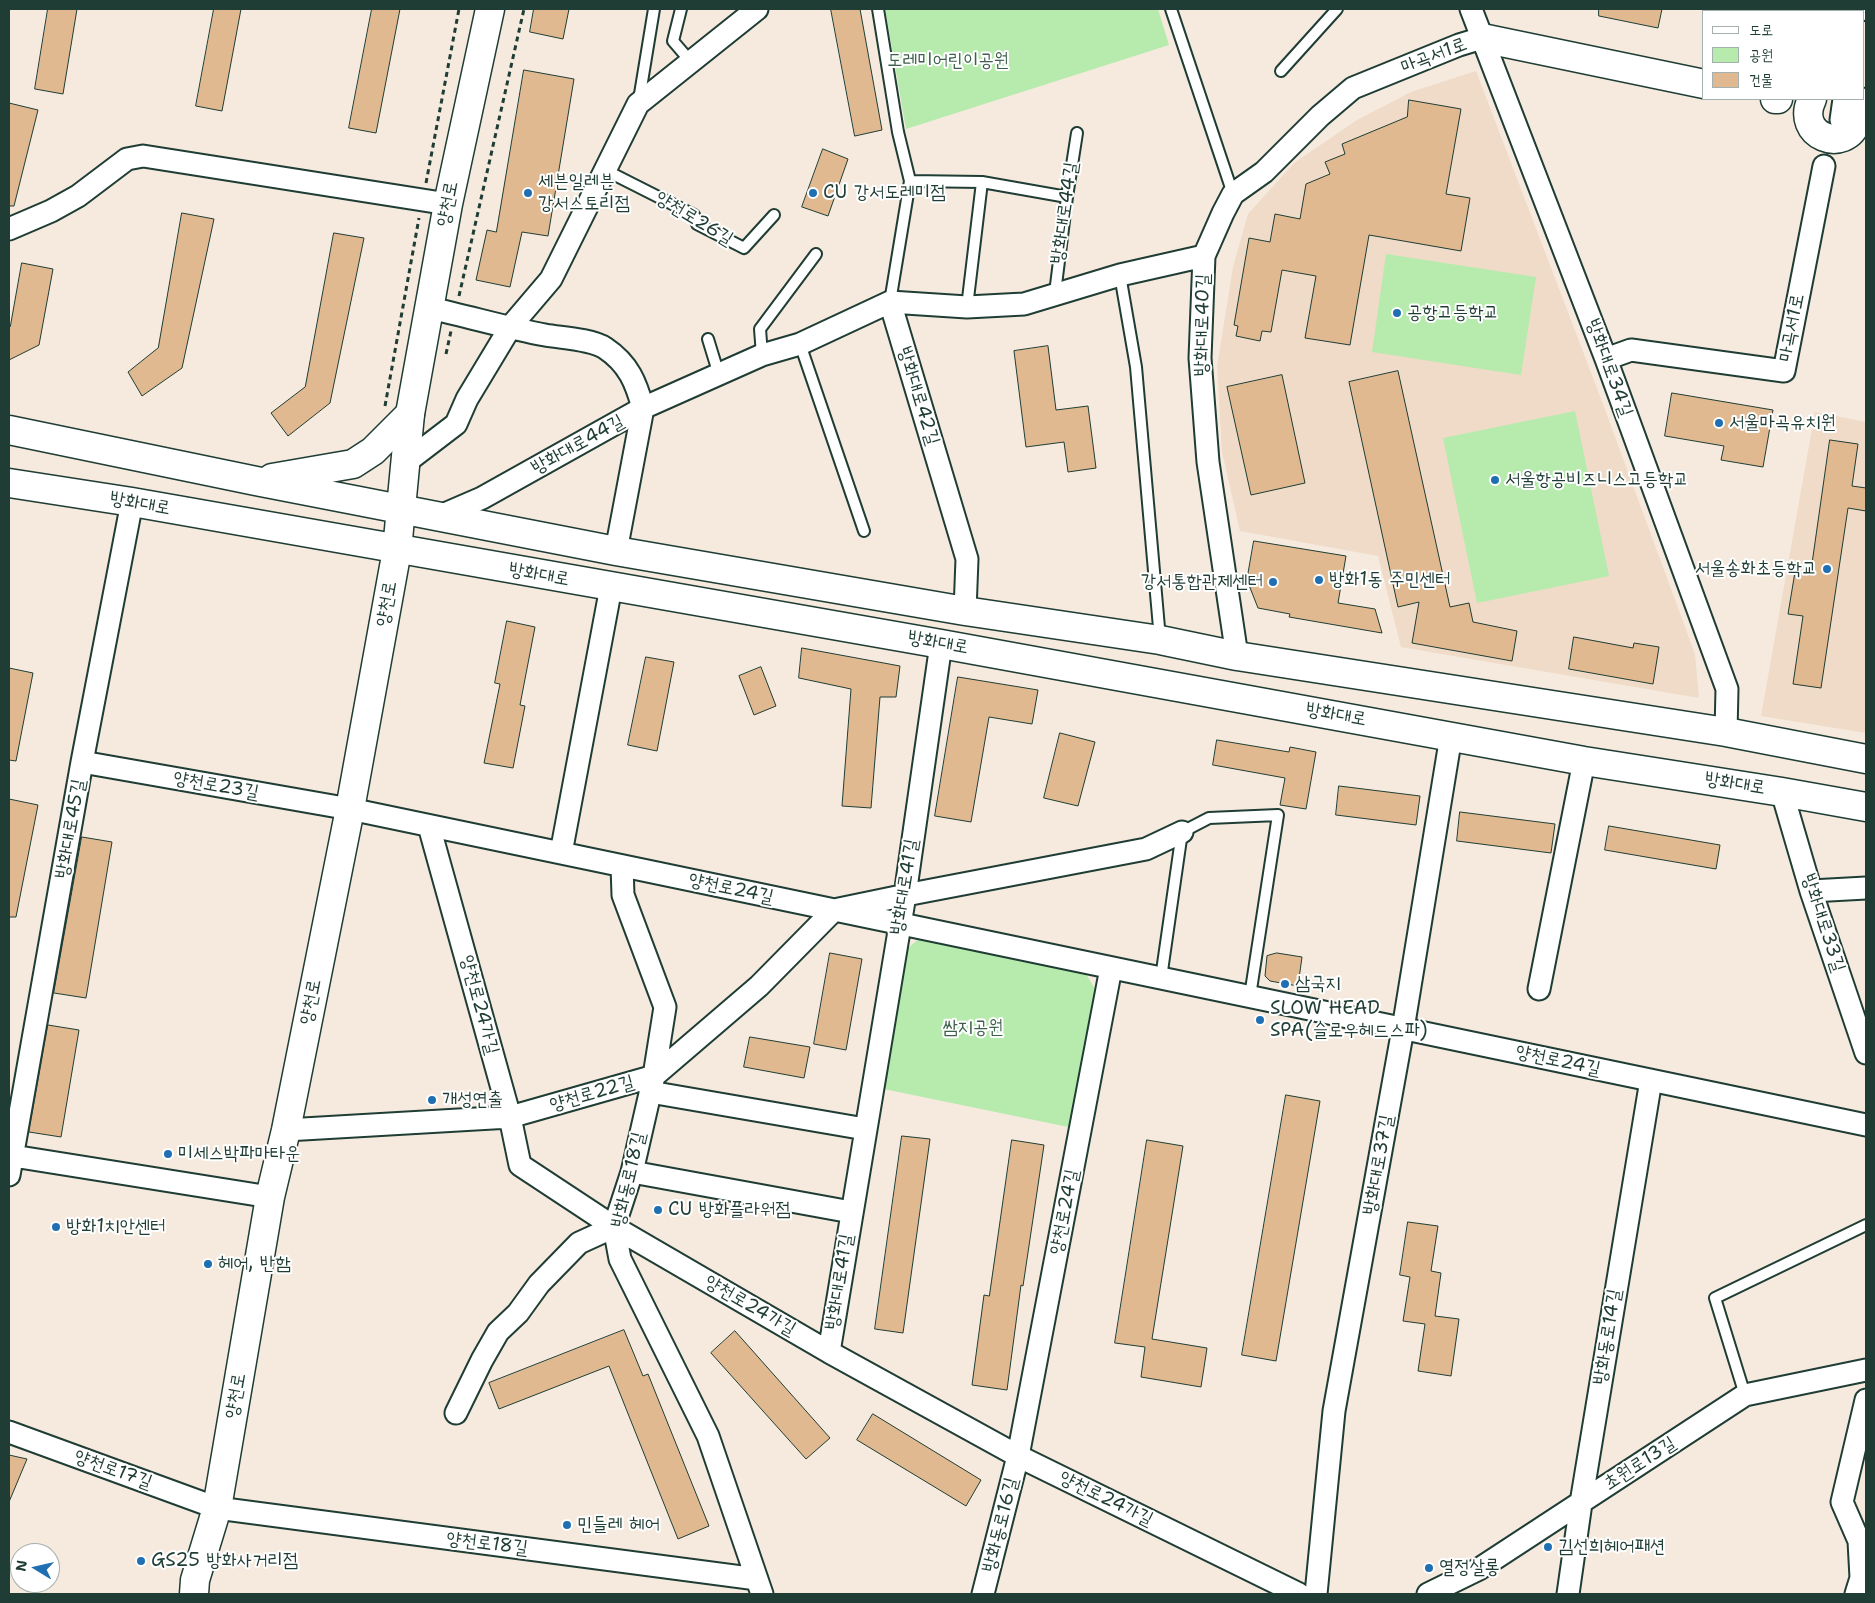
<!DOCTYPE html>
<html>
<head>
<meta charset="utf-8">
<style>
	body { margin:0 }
	#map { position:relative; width:1875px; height:1603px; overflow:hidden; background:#f6eade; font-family:"Shantell Sans","Poor Story",sans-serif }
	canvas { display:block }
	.frame { position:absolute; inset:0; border:10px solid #1f3d34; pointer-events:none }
	.legend { position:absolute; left:1702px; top:10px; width:162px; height:90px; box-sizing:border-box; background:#fff; border:1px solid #a5b1ae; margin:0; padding:6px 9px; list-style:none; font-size:15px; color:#1f3d34 }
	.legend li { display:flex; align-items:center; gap:10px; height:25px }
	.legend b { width:25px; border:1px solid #a5b1ae }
	.north { position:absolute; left:10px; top:1543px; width:50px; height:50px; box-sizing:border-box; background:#fff; border:1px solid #a5b1ae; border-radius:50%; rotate:279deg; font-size:14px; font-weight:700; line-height:20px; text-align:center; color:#1f3d34 }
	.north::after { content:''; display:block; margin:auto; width:18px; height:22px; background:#1f6fb2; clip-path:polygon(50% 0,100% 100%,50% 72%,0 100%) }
</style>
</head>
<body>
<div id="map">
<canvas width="1875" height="1603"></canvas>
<div class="frame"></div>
<ul class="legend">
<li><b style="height:6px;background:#fff"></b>도로</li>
<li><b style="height:14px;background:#b6ebad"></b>공원</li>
<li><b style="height:14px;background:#e0b991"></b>건물</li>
</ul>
<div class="north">N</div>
</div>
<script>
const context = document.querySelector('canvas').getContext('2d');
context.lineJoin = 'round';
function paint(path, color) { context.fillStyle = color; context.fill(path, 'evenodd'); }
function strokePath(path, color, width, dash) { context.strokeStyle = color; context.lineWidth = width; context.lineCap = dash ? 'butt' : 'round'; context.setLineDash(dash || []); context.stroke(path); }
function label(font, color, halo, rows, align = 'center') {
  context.font = font + ' "Shantell Sans","Poor Story",sans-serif'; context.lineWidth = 4; context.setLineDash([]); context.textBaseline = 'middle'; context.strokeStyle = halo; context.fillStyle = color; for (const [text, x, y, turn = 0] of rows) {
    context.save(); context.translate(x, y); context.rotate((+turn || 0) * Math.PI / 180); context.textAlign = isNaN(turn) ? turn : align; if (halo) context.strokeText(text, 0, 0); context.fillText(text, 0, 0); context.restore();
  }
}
paint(new Path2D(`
	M1476,71L1603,404L1695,654L1699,698L1401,647L1378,556L1240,531L1222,452L1217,367L1233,267L1248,214L1294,163L1357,120L1411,92Z
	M1815,412L1866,422V733L1761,716Z`), '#efdbc7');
paint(new Path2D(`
	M885,9H1158L1169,45L906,129Z
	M1386,254L1536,277L1521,375L1372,352Z
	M1575,411L1609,576L1477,603L1443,438Z
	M921,937L1086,974L1100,997L1073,1128L879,1088L901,954Z`), '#b6ebad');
const building = new Path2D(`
	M48,9H77L63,94L35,89Z
	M214,9H241L222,111L196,106Z
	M372,9H400L376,133L349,128Z
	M534,9H569L563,39L530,32Z
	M831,9H860L882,130L855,136Z
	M1599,9H1662L1658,28L1599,16Z
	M524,70L574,79L548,236L522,232L510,287L476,280L487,230L496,232Z
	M1409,100L1461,109L1446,194L1470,198L1461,251L1369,235L1350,345L1305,338L1316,276L1282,270L1271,332L1262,331L1260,341L1236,336L1238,326L1234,325L1249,238L1270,242L1275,214L1300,219L1306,184L1330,174L1325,162L1345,154L1342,144L1407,117Z
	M9,103L38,110L14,206H9Z
	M823,149L848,159L828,216L802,207Z
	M182,213L214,219L182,368L142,396L128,372L158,348Z
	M334,233L364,238L330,403L288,436L271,413L305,387Z
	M22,263L53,269L39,345L9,360V328L10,327Z
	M1048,346L1056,410L1088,406L1096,468L1068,472L1064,442L1026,447L1014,351Z
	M1398,371L1450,607L1469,603L1473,622L1517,631L1512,661L1412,643L1419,602L1398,607L1349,382Z
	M1282,375L1305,483L1251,495L1227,387Z
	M1672,393L1773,410L1763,467L1721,460L1724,446L1665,436Z
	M1830,440L1858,444L1852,486L1866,488V511L1848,508L1821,688L1793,684L1803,616L1788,614L1795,572L1810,575Z
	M1254,541L1346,556L1338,603L1375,609L1382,633L1289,617L1290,614L1258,608L1247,580Z
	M507,621L535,627L520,705L525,706L513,768L484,763L500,684L495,683Z
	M1574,637L1633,648L1634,643L1659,647L1653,684L1569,669Z
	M802,648L900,666L896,697H880L871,808L842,806L851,689L799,678Z
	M646,657L674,662L657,751L628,745Z
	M761,667L776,706L754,715L739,676Z
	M9,668L33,673L16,761L9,760Z
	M958,677L1038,690L1032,724L989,717L971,822L935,816Z
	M1060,733L1095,742L1078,806L1044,798Z
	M1217,740L1289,752L1290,747L1316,752L1306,809L1280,805L1285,778L1213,765Z
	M1339,786L1420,796L1416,825L1336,815Z
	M9,799L38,805L16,917H9Z
	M1460,812L1555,824L1551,853L1457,841Z
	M1609,826L1720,845L1716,869L1605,850Z
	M82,837L112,842L86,998L54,993Z
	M830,953L862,959L846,1050L814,1044Z
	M1277,953L1302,957L1298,986L1270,981L1265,976L1267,956Z
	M48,1025L79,1030L61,1137L29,1132Z
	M750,1037L810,1047L804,1078L744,1067Z
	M1286,1095L1320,1101L1276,1361L1242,1355Z
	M902,1136L930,1139L903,1333L875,1329Z
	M1012,1140L1044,1145L1023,1286L1021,1285L1007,1390L972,1385L984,1295L989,1296Z
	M1147,1140L1183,1146L1152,1339L1207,1348L1201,1387L1141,1377L1145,1347L1115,1343Z
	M1408,1222L1438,1226L1431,1271L1441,1273L1435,1316L1459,1319L1451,1376L1418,1371L1425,1324L1403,1321L1410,1277L1400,1275Z
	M624,1330L643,1376L648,1374L709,1526L678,1539L609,1366L499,1409L489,1383Z
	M735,1331L830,1438L806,1459L711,1353Z
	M873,1414L981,1480L966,1506L857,1440Z
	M9,1455L27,1459L9,1502Z`);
paint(building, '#e0b991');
strokePath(building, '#1f3d34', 1);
const lane = new Path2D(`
	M681,9L673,41L691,62
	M878,9L898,132L910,181L890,302
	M1171,9L1233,194
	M1281,71L1337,9
	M639,100L654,9
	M605,170L694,215L697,224L744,248L774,215
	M910,181L982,182L1067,197
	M1120,275L1136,367L1160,639
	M1055,293L1067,197L1077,133
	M967,307L982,182
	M708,339L719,375
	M800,344L864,531
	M762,355L760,329L816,254
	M1161,978L1182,832L1209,818L1278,815L1250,996
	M1745,1395L1715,1298L1866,1225`);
const street = new Path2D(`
	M1471,9L1606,359L1727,689L1726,732
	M1859,11L1860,9
	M1841,120L1844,99
	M9,229L51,211L78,196L127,159L143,156L448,204
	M890,302L967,559L965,611
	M429,308C467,316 507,328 545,335C562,338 591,339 605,348C629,364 636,383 643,408L616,551
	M1606,359L1631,350L1784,371L1824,166
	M405,463L456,424L467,399L511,326L551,279L638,104L757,9
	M438,517L482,498L643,408L762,355L800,344L890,302L967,307L1024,304L1120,275L1204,256
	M1237,656L1208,462L1200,358L1204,256L1223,213L1233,194L1264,172L1320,116L1353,88L1459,45L1482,38
	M82,762L350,809L1866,1125
	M1782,792L1811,891L1866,1053
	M429,826L510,1117L520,1165L614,1227L829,1352L1018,1456L1299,1594
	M561,853L611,587
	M622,866L623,895L665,1007L654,1076L632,1172L614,1227L620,1259L708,1436L762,1594
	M1811,891L1866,888
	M1539,989L1584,761
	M650,1092L865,1129
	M286,1130L510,1117L654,1076L759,986L834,910L916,893L1146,849L1182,832
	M9,1158L13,1156L270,1197
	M632,1172L851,1212
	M9,1175L82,762L132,502
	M829,1352L905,895L941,644
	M456,1413L482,1360L498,1332L518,1313L539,1284L579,1243L614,1227
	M9,1432L217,1508L757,1579
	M983,1594L1018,1456L1111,968
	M1316,1594L1334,1411L1403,1029L1451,736
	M1428,1594L1479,1569L1745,1395L1866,1370
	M1568,1594L1581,1503L1651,1080
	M1856,1594L1861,1578L1859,1541L1842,1502L1866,1400`);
const secondary = new Path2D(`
	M1482,38L1704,84
	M1775,99H1778
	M1812,99C1794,136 1846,155 1857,121C1860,113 1859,107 1855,99
	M194,1594L195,1580L217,1508L270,1197L286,1130L350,809L397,550L410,414L448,204L490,9`);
const primary = new Path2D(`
	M9,430L256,481L616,551L965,611L1160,640L1237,656L1726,732L1866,759
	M272,478L353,464L373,451L410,414
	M9,483L132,502L941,644L1584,761L1782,792L1866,807`);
strokePath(lane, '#1f3d34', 14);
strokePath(street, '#1f3d34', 25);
strokePath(secondary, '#1f3d34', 31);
strokePath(primary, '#1f3d34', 31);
strokePath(new Path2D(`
	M426,183L459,9
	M459,296L524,9
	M446,354L451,331
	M385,406L419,218`), '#1f3d34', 3, [5, 4]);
strokePath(lane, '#fff', 10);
strokePath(street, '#fff', 21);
strokePath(secondary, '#fff', 28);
strokePath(primary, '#fff', 28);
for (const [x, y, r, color] of [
	[528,193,5,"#1f6fb2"],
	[813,193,5,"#1f6fb2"],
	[1397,313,5,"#1f6fb2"],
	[1719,423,5,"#1f6fb2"],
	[1495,480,5,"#1f6fb2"],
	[1827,569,5,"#1f6fb2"],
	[1319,580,5,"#1f6fb2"],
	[1273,582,5,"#1f6fb2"],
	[1285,984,5,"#1f6fb2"],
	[1260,1020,5,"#1f6fb2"],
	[432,1100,5,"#1f6fb2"],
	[168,1154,5,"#1f6fb2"],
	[658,1210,5,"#1f6fb2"],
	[56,1227,5,"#1f6fb2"],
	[208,1264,5,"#1f6fb2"],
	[567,1525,5,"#1f6fb2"],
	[1548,1547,5,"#1f6fb2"],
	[141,1561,5,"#1f6fb2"],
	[1429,1568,5,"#1f6fb2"]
]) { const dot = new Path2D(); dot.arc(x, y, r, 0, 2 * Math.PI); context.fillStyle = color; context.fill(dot); strokePath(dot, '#fff', 2); }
label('19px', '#1f3d34', '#fff', [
	["마곡서1로",1434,56,-21],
	["양천로",448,204,-79],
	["방화대로44길",1065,213,-82],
	["양천로26길",694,219,31],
	["방화대로40길",1203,325,-89],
	["마곡서1로",1792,328,-79],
	["방화대로34길",1609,368,70],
	["방화대로42길",918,396,73],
	["방화대로44길",578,445,-29],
	["방화대로",140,504,10],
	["방화대로",539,575,10],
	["양천로",387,604,-80],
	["방화대로",938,643,10],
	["방화대로",1336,715,10],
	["방화대로",1735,784,9],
	["양천로23길",216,786,10],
	["방화대로45길",71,829,-80],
	["방화대로41길",905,887,-81],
	["양천로24길",731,889,12],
	["방화대로33길",1823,923,72],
	["양천로",311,1002,-79],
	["양천로24가길",479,1005,75],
	["양천로24길",1558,1061,12],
	["양천로22길",592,1094,-16],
	["방화대로37길",1379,1165,-80],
	["방화동로18길",629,1180,-77],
	["양천로24길",1065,1212,-79],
	["방화대로41길",840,1282,-81],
	["양천로24가길",750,1306,30],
	["방화동로14길",1608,1337,-81],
	["양천로",236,1396,-80],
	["초원로13길",1640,1464,-33],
	["양천로17길",113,1470,20],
	["양천로24가길",1106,1499,26],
	["방화동로16길",1001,1525,-76],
	["양천로18길",487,1544,7]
]);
label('19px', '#3d604c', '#fff', [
	["도레미어린이공원",948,61],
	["쌈지공원",973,1028]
]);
label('19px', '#1f3d34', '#fff', [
	["세븐일레븐",538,182],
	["강서스토리점",538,204],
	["CU 강서도레미점",823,193],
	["공항고등학교",1407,313],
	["서울마곡유치원",1729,423],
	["서울항공비즈니스고등학교",1505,480],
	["서울송화초등학교",1817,569,"right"],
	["방화1동 주민센터",1329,580],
	["강서통합관제센터",1263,582,"right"],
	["삼국지",1295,984],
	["SLOW HEAD",1270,1009],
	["SPA(슬로우헤드스파)",1270,1031],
	["개성연출",442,1100],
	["미세스박파마타운",178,1154],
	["CU 방화플라워점",668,1210],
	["방화1치안센터",66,1227],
	["헤어, 반함",218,1264],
	["민들레 헤어",577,1525],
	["김선희헤어패션",1558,1547],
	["GS25 방화사거리점",151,1561],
	["열정살롱",1439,1568]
], 'left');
</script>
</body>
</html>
